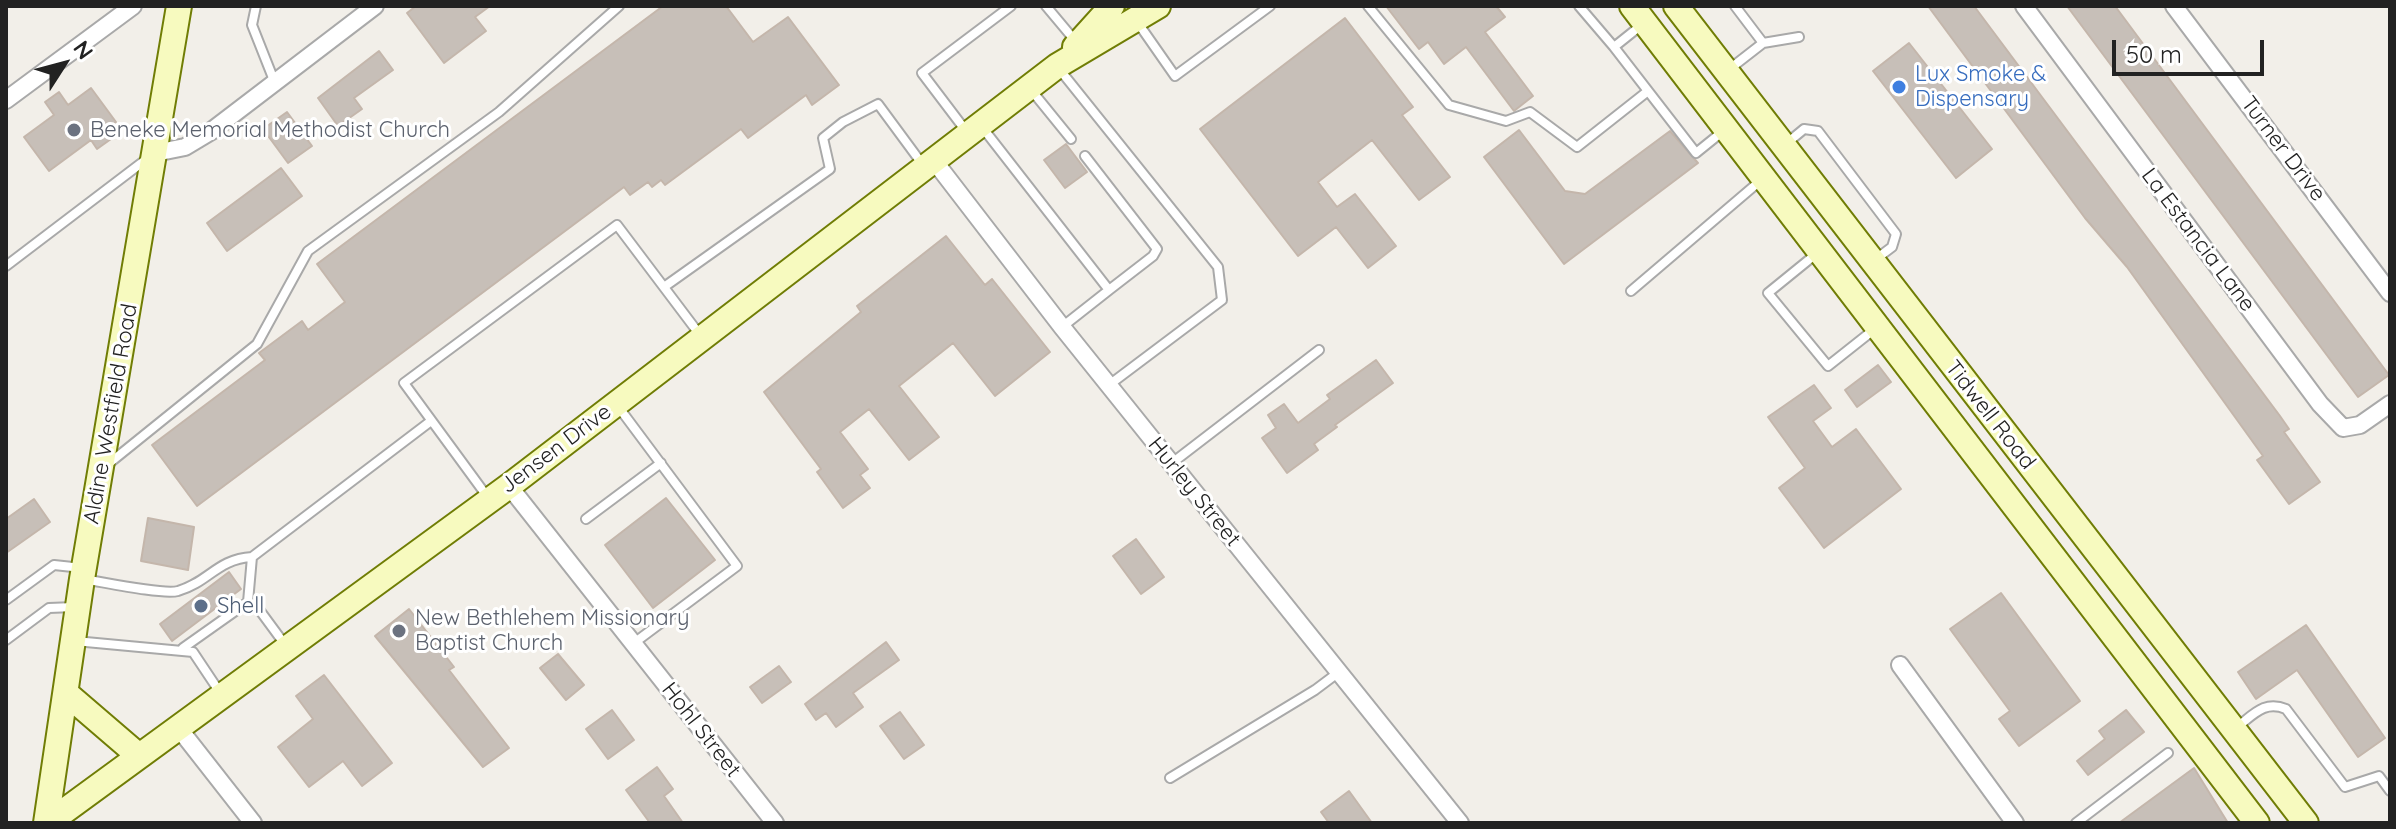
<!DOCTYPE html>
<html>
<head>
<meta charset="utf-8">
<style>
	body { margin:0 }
	#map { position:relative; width:2396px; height:829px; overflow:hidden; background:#f2efe9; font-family:Quicksand,sans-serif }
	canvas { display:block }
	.frame { position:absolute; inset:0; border:8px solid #222; pointer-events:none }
	.north { position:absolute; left:24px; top:24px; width:80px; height:80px; -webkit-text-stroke:6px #fff; paint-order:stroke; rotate:54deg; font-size:22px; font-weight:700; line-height:32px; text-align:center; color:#222 }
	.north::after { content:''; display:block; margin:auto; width:28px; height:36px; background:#222; clip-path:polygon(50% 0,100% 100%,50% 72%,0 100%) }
	.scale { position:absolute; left:2112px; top:40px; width:152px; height:36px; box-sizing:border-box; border:4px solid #222; border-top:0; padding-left:10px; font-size:24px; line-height:28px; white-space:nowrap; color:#222; -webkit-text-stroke:6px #fff; paint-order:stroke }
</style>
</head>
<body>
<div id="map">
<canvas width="2396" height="829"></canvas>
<div class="frame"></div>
<div class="north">N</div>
<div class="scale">50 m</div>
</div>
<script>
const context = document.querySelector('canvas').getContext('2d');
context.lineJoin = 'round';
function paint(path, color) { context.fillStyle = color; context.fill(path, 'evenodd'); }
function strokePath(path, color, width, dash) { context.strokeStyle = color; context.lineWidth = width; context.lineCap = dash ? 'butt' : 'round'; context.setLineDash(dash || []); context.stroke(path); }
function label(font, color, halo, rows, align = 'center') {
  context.font = font + ' Quicksand,sans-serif'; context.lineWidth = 6; context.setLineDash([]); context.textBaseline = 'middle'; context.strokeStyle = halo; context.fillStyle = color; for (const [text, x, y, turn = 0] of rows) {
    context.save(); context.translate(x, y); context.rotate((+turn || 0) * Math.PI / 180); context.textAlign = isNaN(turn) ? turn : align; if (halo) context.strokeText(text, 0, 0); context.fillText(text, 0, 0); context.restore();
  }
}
const building = new Path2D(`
	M416,6H490L475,17L486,31L444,63L407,13Z
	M663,6H726L753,42L788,17L839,85L812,105L806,95L748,138L741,129L665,185L661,180L652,187L648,182L630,195L624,187L197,506L152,445L265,360L259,353L302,321L308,330L345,302L317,264Z
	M1386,6H1496L1505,17L1485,32L1533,96L1514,111L1466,47L1444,64L1428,42L1419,49Z
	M1928,6H1974L2280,416L2289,429L2284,432L2320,482L2289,504L2257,460L2263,456L2127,267L2085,218Z
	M2067,6H2115L2389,375L2358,397Z
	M1345,18L1413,107L1402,115L1450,177L1419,200L1372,140L1318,182L1337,207L1355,194L1396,246L1368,268L1336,227L1298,256L1200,129Z
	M1909,43L1992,149L1956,178L1873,71Z
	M379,51L393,70L354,98L362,109L338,126L318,98Z
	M91,88L116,122L112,125L118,134L97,149L91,140L49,171L24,137L54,115L45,102L59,92L68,105Z
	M287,112L312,146L288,163L263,129Z
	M1519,130L1565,191L1585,194L1670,131L1698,163L1564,264L1484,157Z
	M1066,144L1087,172L1065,188L1044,160Z
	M281,168L302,196L227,251L207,223Z
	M946,236L985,285L992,279L1050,352L995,396L953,343L899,386L939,437L909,460L869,409L840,432L868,469L860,475L870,488L843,508L817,472L821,469L764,392L861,312L857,306Z
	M1376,360L1393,383L1335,425L1337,427L1314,444L1318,450L1287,473L1262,438L1276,428L1268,415L1284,404L1298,423L1330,399L1327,395Z
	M1878,365L1891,382L1857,407L1845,390Z
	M1814,385L1831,408L1813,421L1832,447L1856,429L1901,489L1824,548L1779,488L1805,468L1768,417Z
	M666,498L715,560L653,608L605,545Z
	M34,499L50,522L6,553V519Z
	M148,518L194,527L188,570L141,561Z
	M1136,539L1164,577L1141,594L1113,556Z
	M229,572L241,589L172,641L160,624Z
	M2001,593L2080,701L2019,746L1999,719L2010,711L1950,629Z
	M409,609L454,667L449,670L509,748L483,767L375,636Z
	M2306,625L2385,738L2358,757L2297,670L2256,699L2238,672Z
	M886,642L899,660L853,693L863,707L836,727L826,713L816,720L805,704Z
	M558,654L584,685L566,700L540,668Z
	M779,666L791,682L762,703L750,687Z
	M324,675L392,763L362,786L343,761L309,787L278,747L313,719L296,696Z
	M612,710L634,740L608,759L586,729Z
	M2126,710L2144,732L2088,775L2077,761L2105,739L2099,731Z
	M900,712L924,745L904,759L880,726Z
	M657,767L673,789L664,796L683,823H650L626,790Z
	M2194,768L2228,823H2119Z
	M1349,791L1372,823H1329L1321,812Z`);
paint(building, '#c7bfb8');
strokePath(building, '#c4b6ab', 2);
const service = new Path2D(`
	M256,6L252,25L275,83
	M1046,6L1077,43
	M1368,6L1449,105L1506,121L1530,112L1577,147L1648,91
	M1579,6L1614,47
	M1138,23L1175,76L1270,6
	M1644,23L1614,47L1696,153L1722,132
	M1763,43L1799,37
	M1060,70L1218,267L1222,300L1109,385
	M1727,71L1763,43L1735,6
	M1032,91L1071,139
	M982,127L1109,290L1062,327
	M966,131L922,73L1011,6
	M1787,143L1804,129L1818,131L1896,234L1892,247L1876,259
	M1085,156L1157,249L1153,256L1109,290
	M1816,254L1768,293L1828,366L1876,328
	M6,266L148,158
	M664,287L830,169L823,138L843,122L878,104L923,165
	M1631,291L1760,181
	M617,405L737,566L634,643
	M1172,463L1319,350
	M107,465L257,344L308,251L499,112L619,6
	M489,499L404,383L617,225L700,335
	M586,519L661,463
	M83,579C103,582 162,595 178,591C209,582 217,559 252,557L431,421
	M6,600L54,565L82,568
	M248,602L252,557
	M6,640L49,608L74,607
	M75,641L193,652L221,694
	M183,648L248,602L258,608L286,646
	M2237,727C2254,714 2265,700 2286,709L2345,787L2379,776L2390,791
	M1170,778L1315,690L1339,672
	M2076,823L2168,753`);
const minor = new Path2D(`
	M2024,6L2320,404L2343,428L2360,425L2390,404
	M2174,6L2390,293
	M6,100L133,6
	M155,153L185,147L210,132L375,6
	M932,158L1062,327L1460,823
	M509,486L775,823
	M1900,665L2015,823
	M177,726L253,823`);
const secondary = new Path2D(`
	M1632,6L2257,823
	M1676,6L2306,823
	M1075,47L1112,6
	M67,694L138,755
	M46,823L82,579L179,6
	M48,823L509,486L1057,66L1158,6`);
strokePath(service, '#a9a9a9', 12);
strokePath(minor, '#a9a9a9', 20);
strokePath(secondary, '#707d05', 28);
strokePath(service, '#fff', 8);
strokePath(minor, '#fff', 16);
strokePath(secondary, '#f7fabf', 24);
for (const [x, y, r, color] of [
	[1899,87,8,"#3f7fe0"],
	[74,130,8,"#6b7280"],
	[201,606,8,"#5c6f8a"],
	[399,631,8,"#6b7280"]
]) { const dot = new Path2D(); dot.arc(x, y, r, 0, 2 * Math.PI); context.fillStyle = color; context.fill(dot); strokePath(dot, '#fff', 3); }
label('22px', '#366cbe', '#fff', [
	["Lux Smoke &",1915,74],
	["Dispensary",1915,99]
], 'left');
label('22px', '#5b616d', '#fff', [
	["Beneke Memorial Methodist Church",90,130],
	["New Bethlehem Missionary",415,618],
	["Baptist Church",415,643]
], 'left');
label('22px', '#222', '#fff', [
	["Turner Drive",2283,149,53],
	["La Estancia Lane",2198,240,53],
	["Aldine Westfield Road",111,414,-80],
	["Tidwell Road",1990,415,52],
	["Jensen Drive",556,449,-37],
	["Hurley Street",1194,492,51],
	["Hohl Street",701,730,52]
]);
label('22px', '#4e5e75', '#fff', [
	["Shell",217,606]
], 'left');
</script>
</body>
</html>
